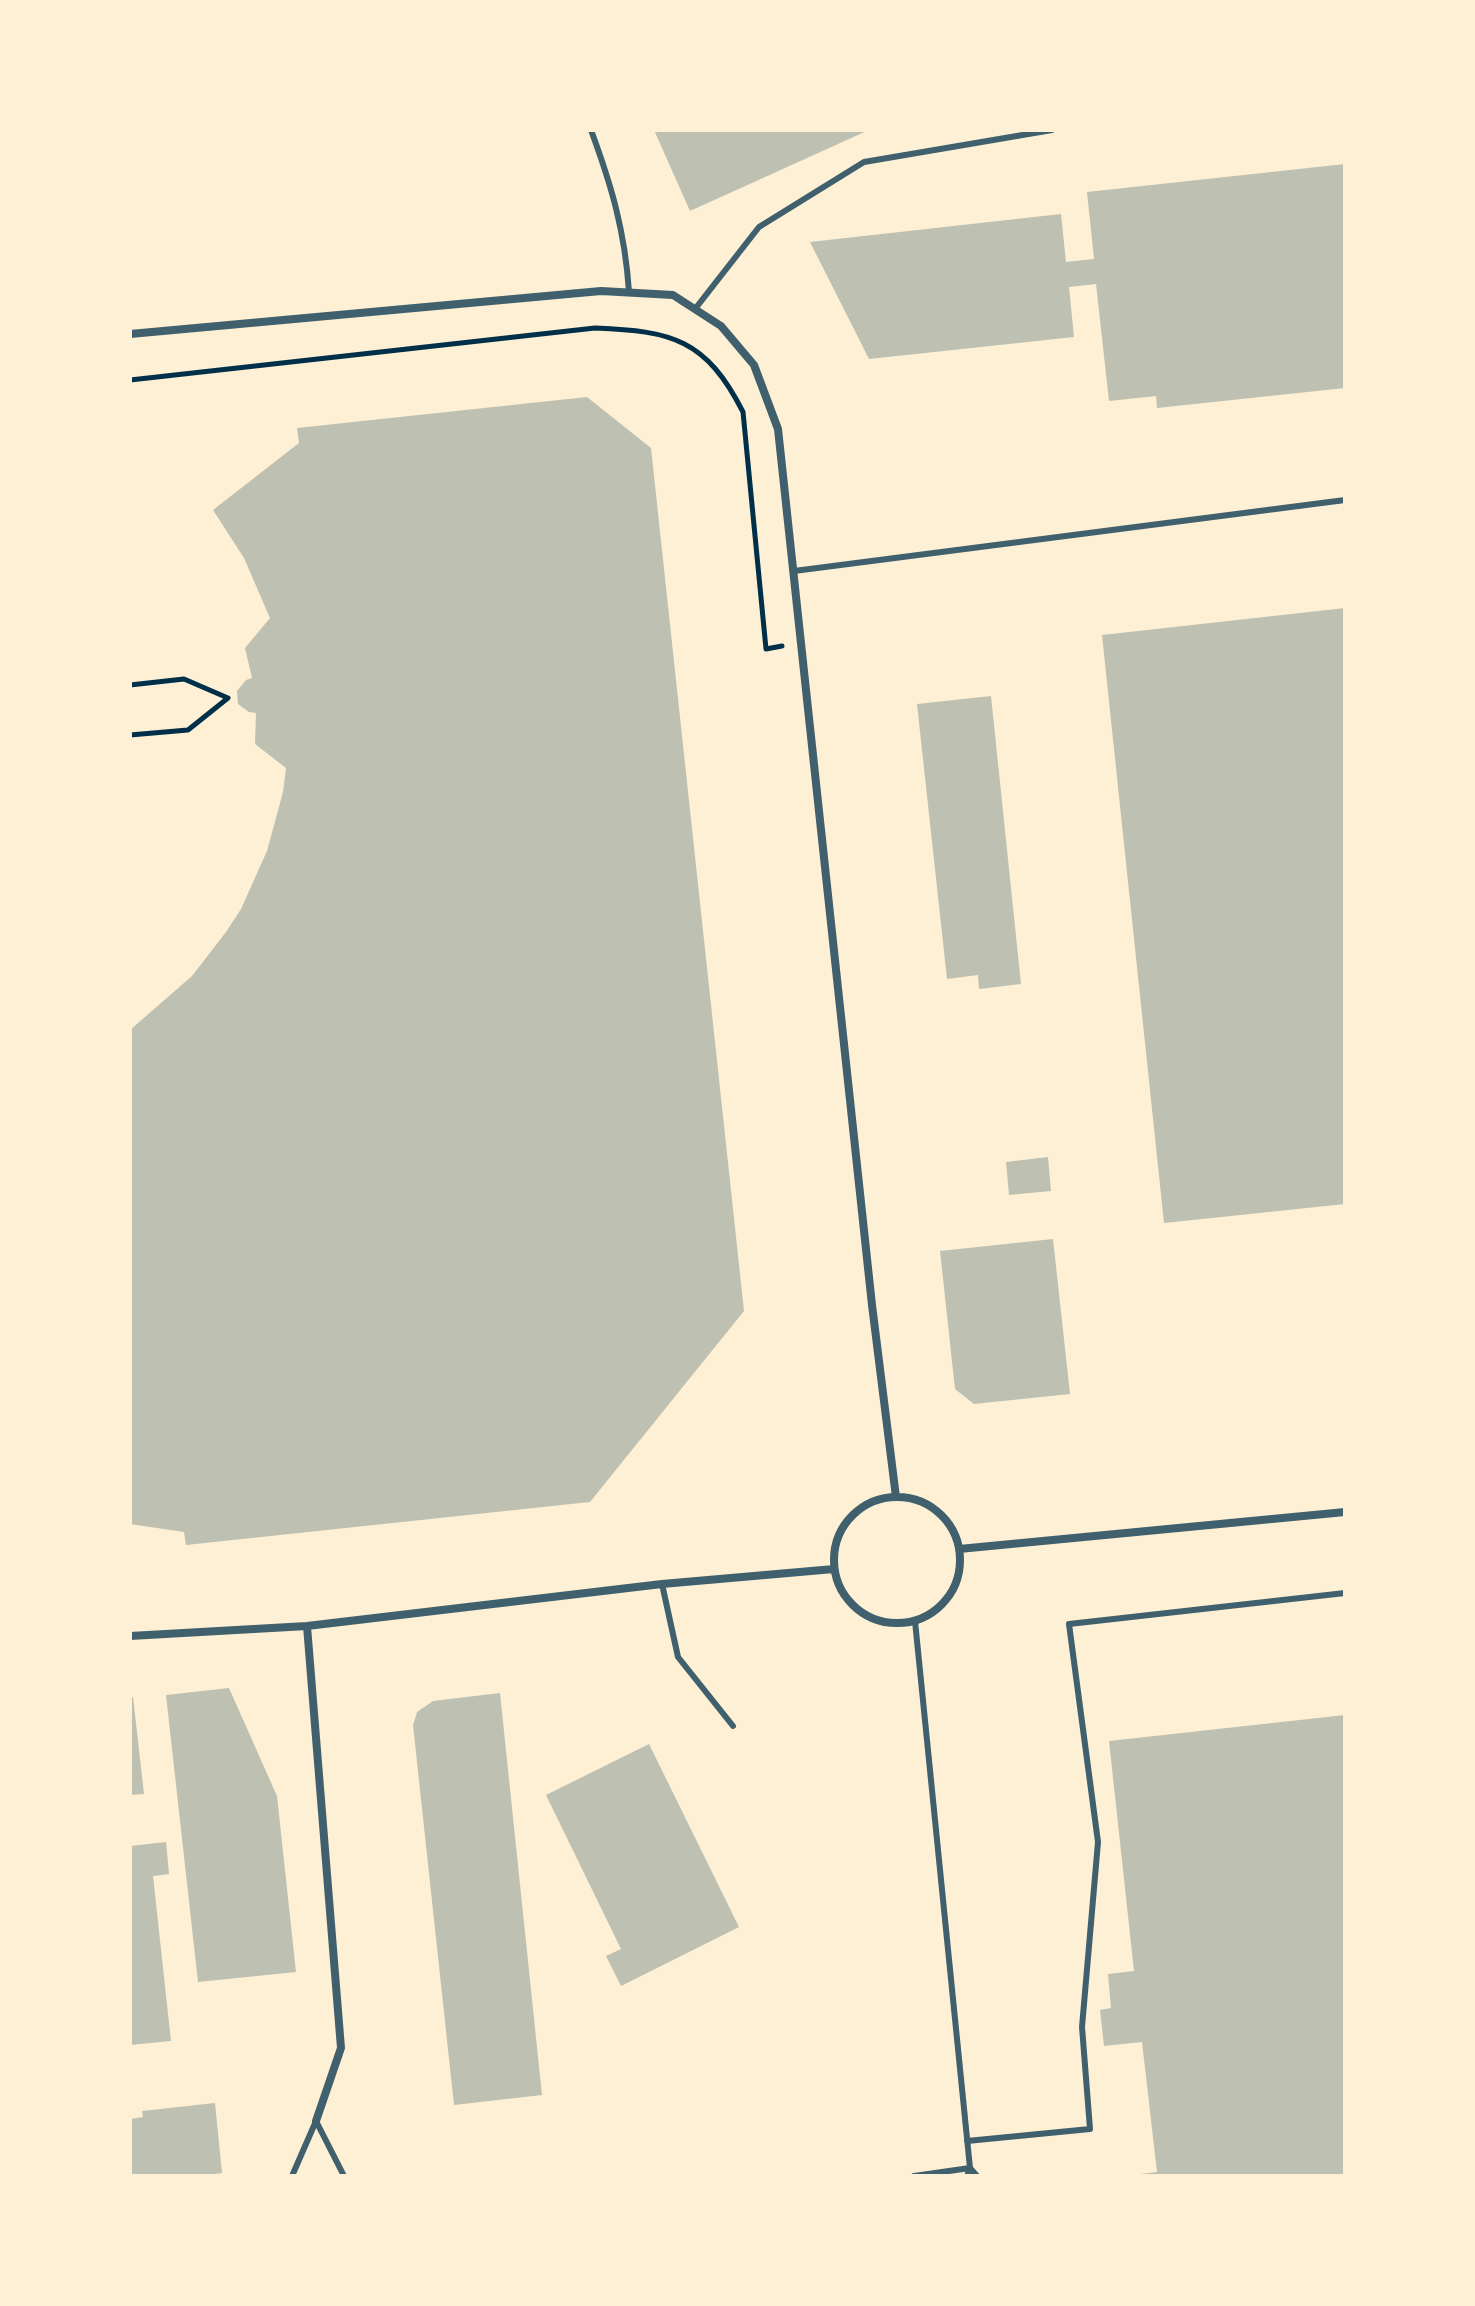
<!DOCTYPE html>
<html>
<head>
<meta charset="utf-8">
<style>
	body { margin:0 }
	#map { position:relative; width:1475px; height:2306px; overflow:hidden; background:#fdf0d5; font-family:"Space Grotesk",sans-serif }
	canvas { display:block }
	.frame { position:absolute; inset:0; border:132px solid #fdf0d5; pointer-events:none }
</style>
</head>
<body>
<div id="map">
<canvas width="1475" height="2306"></canvas>
<div class="frame"></div>
</div>
<script>
const context = document.querySelector('canvas').getContext('2d');
context.lineJoin = 'round';
function paint(path, color) { context.fillStyle = color; context.fill(path, 'evenodd'); }
function strokePath(path, color, width, dash) { context.strokeStyle = color; context.lineWidth = width; context.lineCap = dash ? 'butt' : 'round'; context.setLineDash(dash || []); context.stroke(path); }
paint(new Path2D(`
	M654,130H869L690,211Z
	M1345,164V388L1157,408L1156,396L1109,401L1096,284L1069,287L1074,337L869,359L810,242L1061,214L1066,262L1094,259L1087,192Z
	M587,397L651,448L744,1311L590,1502L186,1545L184,1532L130,1524V1030L192,976L226,932L241,909L267,851L283,792L286,768L255,744L256,713L249,712L238,704L237,691L246,680L252,678L245,648L270,618L244,558L213,510L299,443L297,428Z
	M1345,608V1204L1164,1223L1102,635Z
	M991,696L1021,984L979,989L978,975L947,979L917,704Z
	M1048,1157L1051,1191L1009,1195L1006,1162Z
	M1053,1239L1070,1394L974,1404L955,1389L940,1251Z
	M229,1688L277,1796L296,1972L198,1982L166,1695Z
	M500,1693L542,2095L454,2105L413,1725L417,1712L433,1701Z
	M130,1697H133L144,1794L130,1795Z
	M1345,1715V2176H1140V2174L1157,2172L1142,2042L1104,2046L1100,2010L1111,2008L1108,1974L1134,1971L1109,1741Z
	M649,1744L739,1927L621,1986L606,1956L621,1949L546,1795Z
	M166,1842L169,1874L153,1876L171,2041L130,2045V1846Z
	M215,2103L222,2173L215,2174V2176H130V2119L143,2117L142,2111Z`), '#bec0b2');
strokePath(new Path2D(`
	M130,380L595,328C672,331 706,339 743,412L766,649L782,646
	M130,685L184,679L228,698L188,730L130,735`), '#003049', 5);
strokePath(new Path2D(`
	M591,130C612,187 625,232 629,292
	M695,309L759,227L864,162L1052,130
	M794,571L1345,500
	M662,1584L678,1657L733,1726
	M915,1621L970,2168L967,2176
	M316,2121L344,2176
	M967,2141L1090,2129L1082,2027L1098,1842L1069,1624L1345,1593
	M292,2176L316,2121
	M914,2176L970,2168L977,2176`), '#3f606c', 6);
strokePath(new Path2D(`
	M130,334L601,291L673,295L721,326L754,365L778,429L872,1305L896,1497
	M834 1560a63 63 0 1 1 126 0a63 63 0 1 1-126 0Z
	M959,1549L1345,1512
	M307,1626L341,2048L316,2121
	M130,1636L307,1626L662,1584L834,1569`), '#3f606c', 8);
</script>
</body>
</html>
